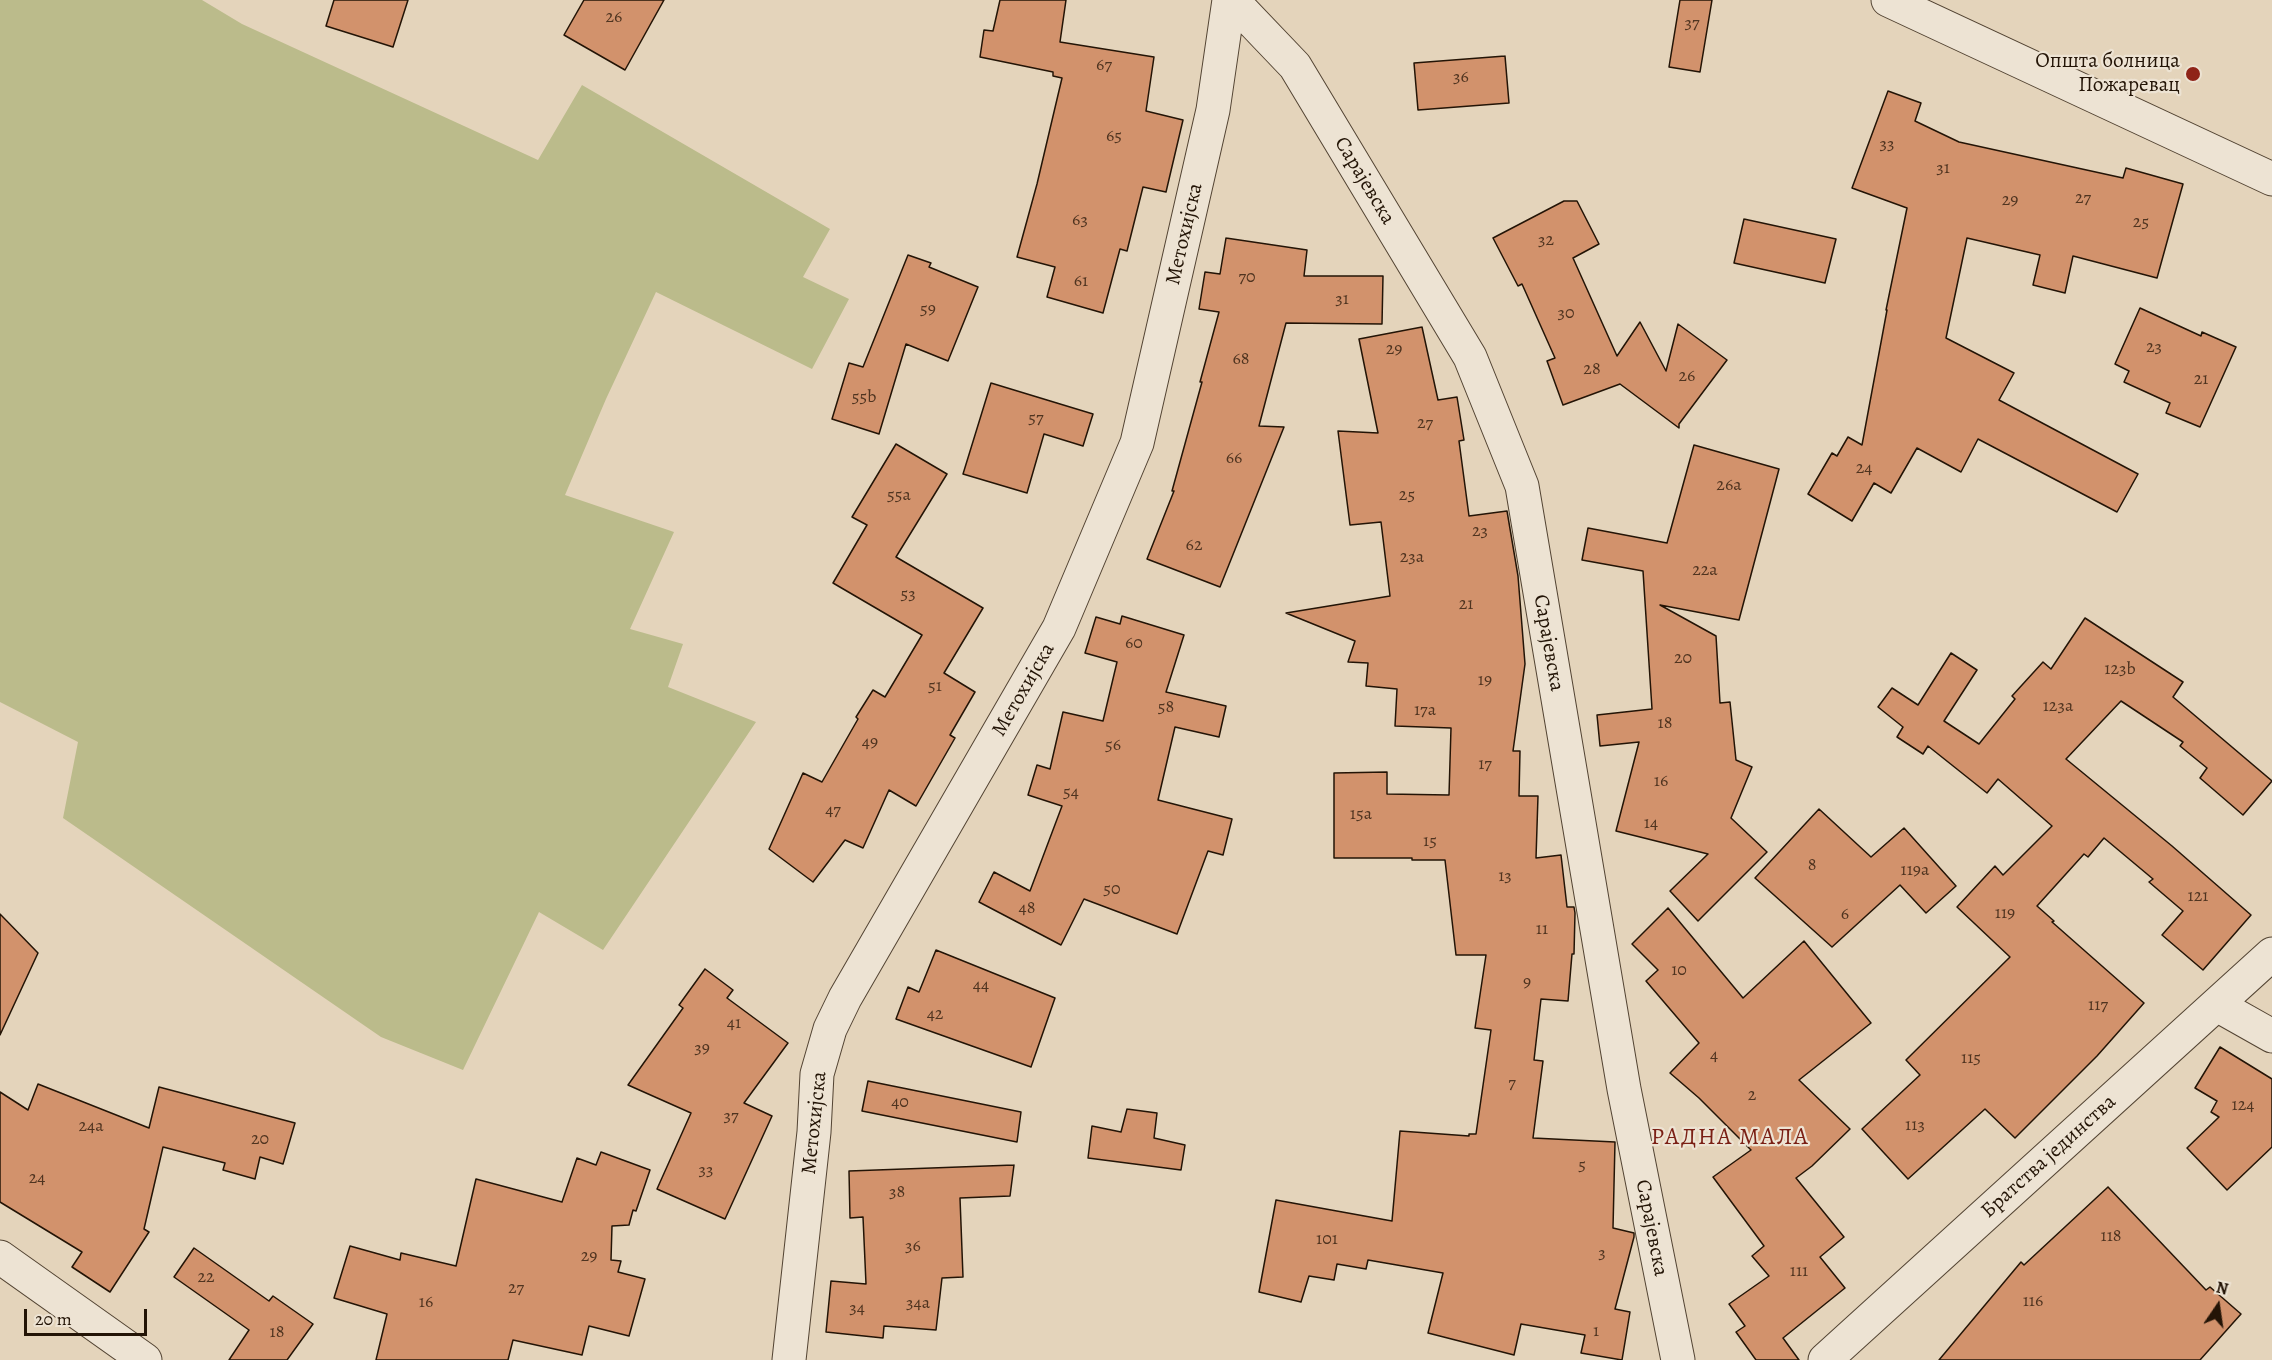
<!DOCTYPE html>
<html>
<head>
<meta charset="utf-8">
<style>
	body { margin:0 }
	#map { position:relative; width:2272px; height:1360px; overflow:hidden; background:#e4d4bb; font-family:Alegreya,serif }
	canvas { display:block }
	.north { position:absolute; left:2188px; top:1276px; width:60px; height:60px; -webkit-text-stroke:4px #ede3d3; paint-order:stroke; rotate:13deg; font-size:16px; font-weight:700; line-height:24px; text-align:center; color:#231406 }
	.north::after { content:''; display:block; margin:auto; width:21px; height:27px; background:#231406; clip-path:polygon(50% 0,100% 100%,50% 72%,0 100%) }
	.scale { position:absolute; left:24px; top:1309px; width:123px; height:27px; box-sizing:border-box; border:3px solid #231406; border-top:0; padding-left:8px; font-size:18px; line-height:21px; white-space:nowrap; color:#231406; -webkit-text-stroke:4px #ede3d3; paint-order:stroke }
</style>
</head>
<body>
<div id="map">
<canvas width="2272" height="1360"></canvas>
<div class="north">N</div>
<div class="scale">20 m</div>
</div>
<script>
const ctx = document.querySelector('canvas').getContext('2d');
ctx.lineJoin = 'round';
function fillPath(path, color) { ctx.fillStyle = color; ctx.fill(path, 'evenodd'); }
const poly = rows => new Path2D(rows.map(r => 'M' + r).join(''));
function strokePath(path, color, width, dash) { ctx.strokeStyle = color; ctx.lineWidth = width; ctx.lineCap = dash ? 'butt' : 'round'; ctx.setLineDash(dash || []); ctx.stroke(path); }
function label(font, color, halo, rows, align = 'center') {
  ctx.font = font + ' Alegreya,serif'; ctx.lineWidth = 4.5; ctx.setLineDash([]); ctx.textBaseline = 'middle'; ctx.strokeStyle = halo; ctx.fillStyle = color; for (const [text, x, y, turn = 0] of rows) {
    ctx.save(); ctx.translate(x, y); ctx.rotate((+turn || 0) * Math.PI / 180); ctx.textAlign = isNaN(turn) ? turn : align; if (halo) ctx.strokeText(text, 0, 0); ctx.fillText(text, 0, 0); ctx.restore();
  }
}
const green = poly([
	[0,0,202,0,242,24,538,160,582,85,830,229,803,277,849,299,812,369,656,292,606,399,565,495,674,532,630,629,683,644,668,687,756,722,603,950,539,912,463,1070,381,1037,63,818,78,742,0,702]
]);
const building = poly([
	[334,0,408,0,393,47,326,26,334,0],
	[584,0,664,0,625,70,564,35,584,0],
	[1000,0,1066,0,1060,42,1154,57,1146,111,1183,120,1166,192,1143,187,1127,251,1120,249,1103,313,1047,297,1055,267,1017,257,1037,184,1062,78,1053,76,1053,72,980,57,984,30,993,31,1000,0],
	[1680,0,1712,0,1700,72,1669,67,1680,0],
	[1505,56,1509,103,1418,110,1414,63,1505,56],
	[1888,91,1921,103,1915,121,1959,142,2123,178,2126,168,2183,184,2157,278,2073,256,2065,293,2033,285,2040,255,1967,238,1946,338,2014,373,1999,400,2138,474,2117,512,1978,439,1961,472,1917,448,1891,493,1874,483,1852,521,1808,494,1832,453,1837,456,1848,437,1862,445,1887,310,1886,310,1907,208,1852,188,1888,91],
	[1564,201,1577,201,1599,244,1573,258,1617,356,1640,322,1666,371,1678,324,1727,360,1679,424,1679,428,1620,384,1563,405,1547,361,1555,358,1522,284,1518,286,1493,238,1564,201],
	[1744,219,1836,239,1825,283,1734,263,1744,219],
	[1226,238,1307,250,1304,276,1383,276,1382,324,1286,323,1259,426,1284,427,1220,587,1147,559,1174,491,1172,491,1202,382,1200,382,1219,312,1199,309,1205,272,1220,274,1226,238],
	[908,255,931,263,929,267,978,287,948,361,906,344,879,434,832,419,849,363,863,367,908,255],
	[2140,308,2201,336,2202,332,2236,347,2200,427,2166,413,2170,403,2124,382,2129,371,2115,364,2140,308],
	[1422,327,1438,400,1457,397,1464,440,1459,441,1469,516,1507,511,1518,576,1525,664,1513,751,1520,751,1519,796,1538,796,1536,858,1561,855,1567,907,1574,907,1575,913,1574,954,1572,954,1568,1001,1541,999,1534,1060,1543,1061,1533,1138,1615,1142,1613,1228,1634,1233,1634,1237,1615,1309,1630,1312,1622,1360,1581,1353,1585,1335,1521,1324,1514,1355,1428,1333,1443,1273,1368,1260,1366,1269,1337,1264,1334,1280,1309,1276,1301,1302,1259,1292,1276,1200,1392,1221,1400,1131,1469,1136,1469,1134,1476,1134,1491,1030,1475,1028,1486,955,1456,955,1445,860,1412,860,1412,858,1334,858,1334,773,1387,772,1387,794,1449,795,1451,728,1395,726,1397,689,1366,686,1368,663,1348,662,1355,641,1286,613,1390,596,1381,522,1350,525,1338,431,1378,433,1359,339,1422,327],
	[991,383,1093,414,1083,446,1044,434,1027,493,963,474,991,383],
	[896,444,947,474,896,557,983,608,944,673,975,692,950,735,955,738,916,806,889,790,863,848,845,840,813,882,769,849,803,773,822,782,858,719,856,717,873,690,885,697,922,635,833,583,867,525,852,517,896,444],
	[1694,445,1779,469,1739,620,1660,605,1716,636,1720,703,1730,702,1736,760,1752,767,1731,818,1767,852,1698,921,1670,891,1708,854,1616,831,1639,742,1600,746,1597,715,1652,709,1643,571,1582,560,1588,528,1667,543,1694,445],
	[1122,616,1184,635,1166,692,1226,706,1219,737,1175,727,1158,800,1232,819,1223,855,1208,851,1177,934,1084,899,1061,945,979,902,994,872,1030,891,1062,806,1028,795,1037,765,1050,769,1063,712,1103,721,1117,662,1085,653,1096,617,1120,624,1122,616],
	[2085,618,2183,682,2173,697,2272,781,2243,815,2200,778,2207,768,2180,746,2183,742,2121,701,2066,759,2172,846,2251,915,2203,970,2162,935,2183,911,2149,882,2153,879,2104,838,2088,857,2084,854,2037,906,2054,921,2052,922,2144,1003,2097,1056,2015,1138,1985,1109,1908,1179,1862,1129,1920,1075,1906,1060,2010,957,1957,907,1995,866,2003,875,2052,826,1998,779,1987,793,1928,746,1923,754,1897,737,1903,727,1878,707,1892,688,1918,705,1951,653,1977,670,1944,721,1979,744,2015,699,2012,696,2043,662,2051,669,2085,618],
	[1819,809,1871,857,1904,828,1956,886,1926,913,1900,885,1832,947,1755,878,1819,809],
	[1668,908,1743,998,1804,941,1871,1023,1799,1080,1850,1129,1812,1166,1796,1178,1844,1237,1820,1257,1845,1288,1783,1338,1799,1360,1756,1360,1736,1332,1745,1326,1729,1304,1769,1276,1752,1256,1764,1246,1713,1177,1751,1150,1699,1098,1670,1073,1699,1043,1646,981,1658,970,1632,944,1668,908],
	[0,914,38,953,0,1035,0,914],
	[936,950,1055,998,1031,1067,896,1019,908,987,919,992,936,950],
	[705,969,733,990,727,998,788,1043,744,1103,772,1116,725,1219,657,1189,691,1113,628,1085,683,1008,679,1005,705,969],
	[2220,1047,2272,1079,2272,1147,2227,1190,2187,1148,2219,1117,2211,1112,2217,1101,2195,1088,2220,1047],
	[868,1081,1021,1112,1017,1142,862,1111,868,1081],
	[38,1084,149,1128,159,1087,295,1123,283,1164,260,1157,255,1179,223,1170,225,1163,163,1147,144,1229,149,1232,110,1292,72,1267,82,1252,0,1202,0,1092,28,1110,38,1084],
	[1127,1109,1157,1113,1154,1138,1185,1145,1181,1170,1088,1158,1092,1126,1121,1132,1127,1109],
	[601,1152,650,1170,636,1211,633,1210,629,1225,612,1226,611,1260,621,1261,618,1272,645,1279,629,1336,589,1326,582,1355,513,1340,508,1360,376,1360,387,1314,334,1298,350,1246,400,1260,401,1253,456,1266,476,1179,562,1202,577,1158,596,1165,601,1152],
	[1014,1165,1010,1196,960,1198,963,1277,942,1278,936,1330,884,1326,883,1338,826,1332,831,1281,866,1284,863,1217,850,1218,849,1171,1014,1165],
	[2108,1187,2206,1290,2210,1287,2241,1314,2200,1360,1939,1360,2021,1262,2024,1265,2108,1187],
	[194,1248,269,1301,273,1296,313,1324,287,1360,229,1360,249,1330,174,1277,194,1248]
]);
const minor = poly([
	[1232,0,1295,66,1470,357,1522,486,1624,1089,1678,1360],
	[1888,0,2272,179],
	[2217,1005,2272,1036],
	[0,1257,145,1360],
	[789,1360,814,1132,817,1074,830,1029,845,998,1059,628,1137,443,1213,110,1229,0],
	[1825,1360,2272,954]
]);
const markers = [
	[2193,74,8,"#8f2418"]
];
const numberNames = [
	["26",614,18],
	["37",1692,24],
	["67",1104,66],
	["36",1461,78],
	["65",1114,137],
	["33",1887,145],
	["31",1943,169],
	["27",2083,199],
	["29",2010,201],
	["63",1080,221],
	["25",2141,223],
	["32",1546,241],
	["70",1247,278],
	["61",1081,282],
	["31",1342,300],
	["59",928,310],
	["30",1566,314],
	["23",2154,348],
	["29",1394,350],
	["68",1241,360],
	["28",1592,370],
	["26",1687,377],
	["21",2201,380],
	["55b",864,398],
	["57",1036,419],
	["27",1425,424],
	["66",1234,459],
	["24",1864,469],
	["26a",1729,486],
	["55a",899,496],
	["25",1407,496],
	["23",1480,532],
	["62",1194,546],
	["23a",1412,558],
	["22a",1705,571],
	["53",908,595],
	["21",1466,605],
	["60",1134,644],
	["20",1683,659],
	["123b",2120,670],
	["19",1485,681],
	["51",935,687],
	["123a",2058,707],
	["58",1166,708],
	["17a",1425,711],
	["18",1665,724],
	["49",870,743],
	["56",1113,746],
	["17",1485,765],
	["16",1661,782],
	["54",1071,793],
	["47",833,811],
	["15a",1361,815],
	["14",1651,824],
	["15",1430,842],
	["8",1812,866],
	["119a",1915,871],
	["13",1505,877],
	["50",1112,890],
	["121",2198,897],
	["48",1027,909],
	["119",2005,914],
	["6",1845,915],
	["11",1542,930],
	["10",1679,971],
	["9",1527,983],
	["44",981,986],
	["117",2098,1006],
	["42",935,1015],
	["41",734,1024],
	["39",702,1049],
	["4",1714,1056],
	["115",1971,1059],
	["7",1512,1084],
	["2",1752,1096],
	["40",900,1103],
	["124",2243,1106],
	["37",731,1117],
	["113",1915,1126],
	["24a",91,1127],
	["20",260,1140],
	["5",1582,1166],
	["33",706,1171],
	["24",37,1179],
	["38",897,1193],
	["118",2111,1237],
	["101",1327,1240],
	["36",913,1247],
	["3",1602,1254],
	["29",589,1257],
	["111",1799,1272],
	["22",206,1278],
	["27",516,1289],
	["116",2033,1302],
	["16",426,1303],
	["34a",918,1304],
	["34",857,1309],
	["1",1596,1332],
	["18",277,1333]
];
const poiNames = [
	["Општа болница",2180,62],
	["Пожаревац",2180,86]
];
const streetNames = [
	["Сарајевска",1364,181,59],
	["Метохијска",1185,234,-77],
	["Сарајевска",1548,643,80],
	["Метохијска",1024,690,-60],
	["Метохијска",815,1123,-84],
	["Братства јединства",2049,1157,-42],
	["Сарајевска",1651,1228,79]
];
const quarterNames = [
	["РАДНА МАЛА",1730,1138]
];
fillPath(green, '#bbbb8b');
fillPath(building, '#d2926c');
strokePath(building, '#231406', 1.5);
strokePath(minor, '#534433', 35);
strokePath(minor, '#ede3d3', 33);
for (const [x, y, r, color] of markers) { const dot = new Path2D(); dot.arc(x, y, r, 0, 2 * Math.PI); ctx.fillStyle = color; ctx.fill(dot); strokePath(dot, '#ede3d3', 2); }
label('18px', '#4f3420', null, numberNames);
label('21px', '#231406', '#ede3d3', poiNames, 'right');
label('21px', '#231406', '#ede3d3', streetNames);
ctx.letterSpacing = '1.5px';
label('24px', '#7a1f14', '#ede3d3', quarterNames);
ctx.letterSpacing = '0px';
</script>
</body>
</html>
